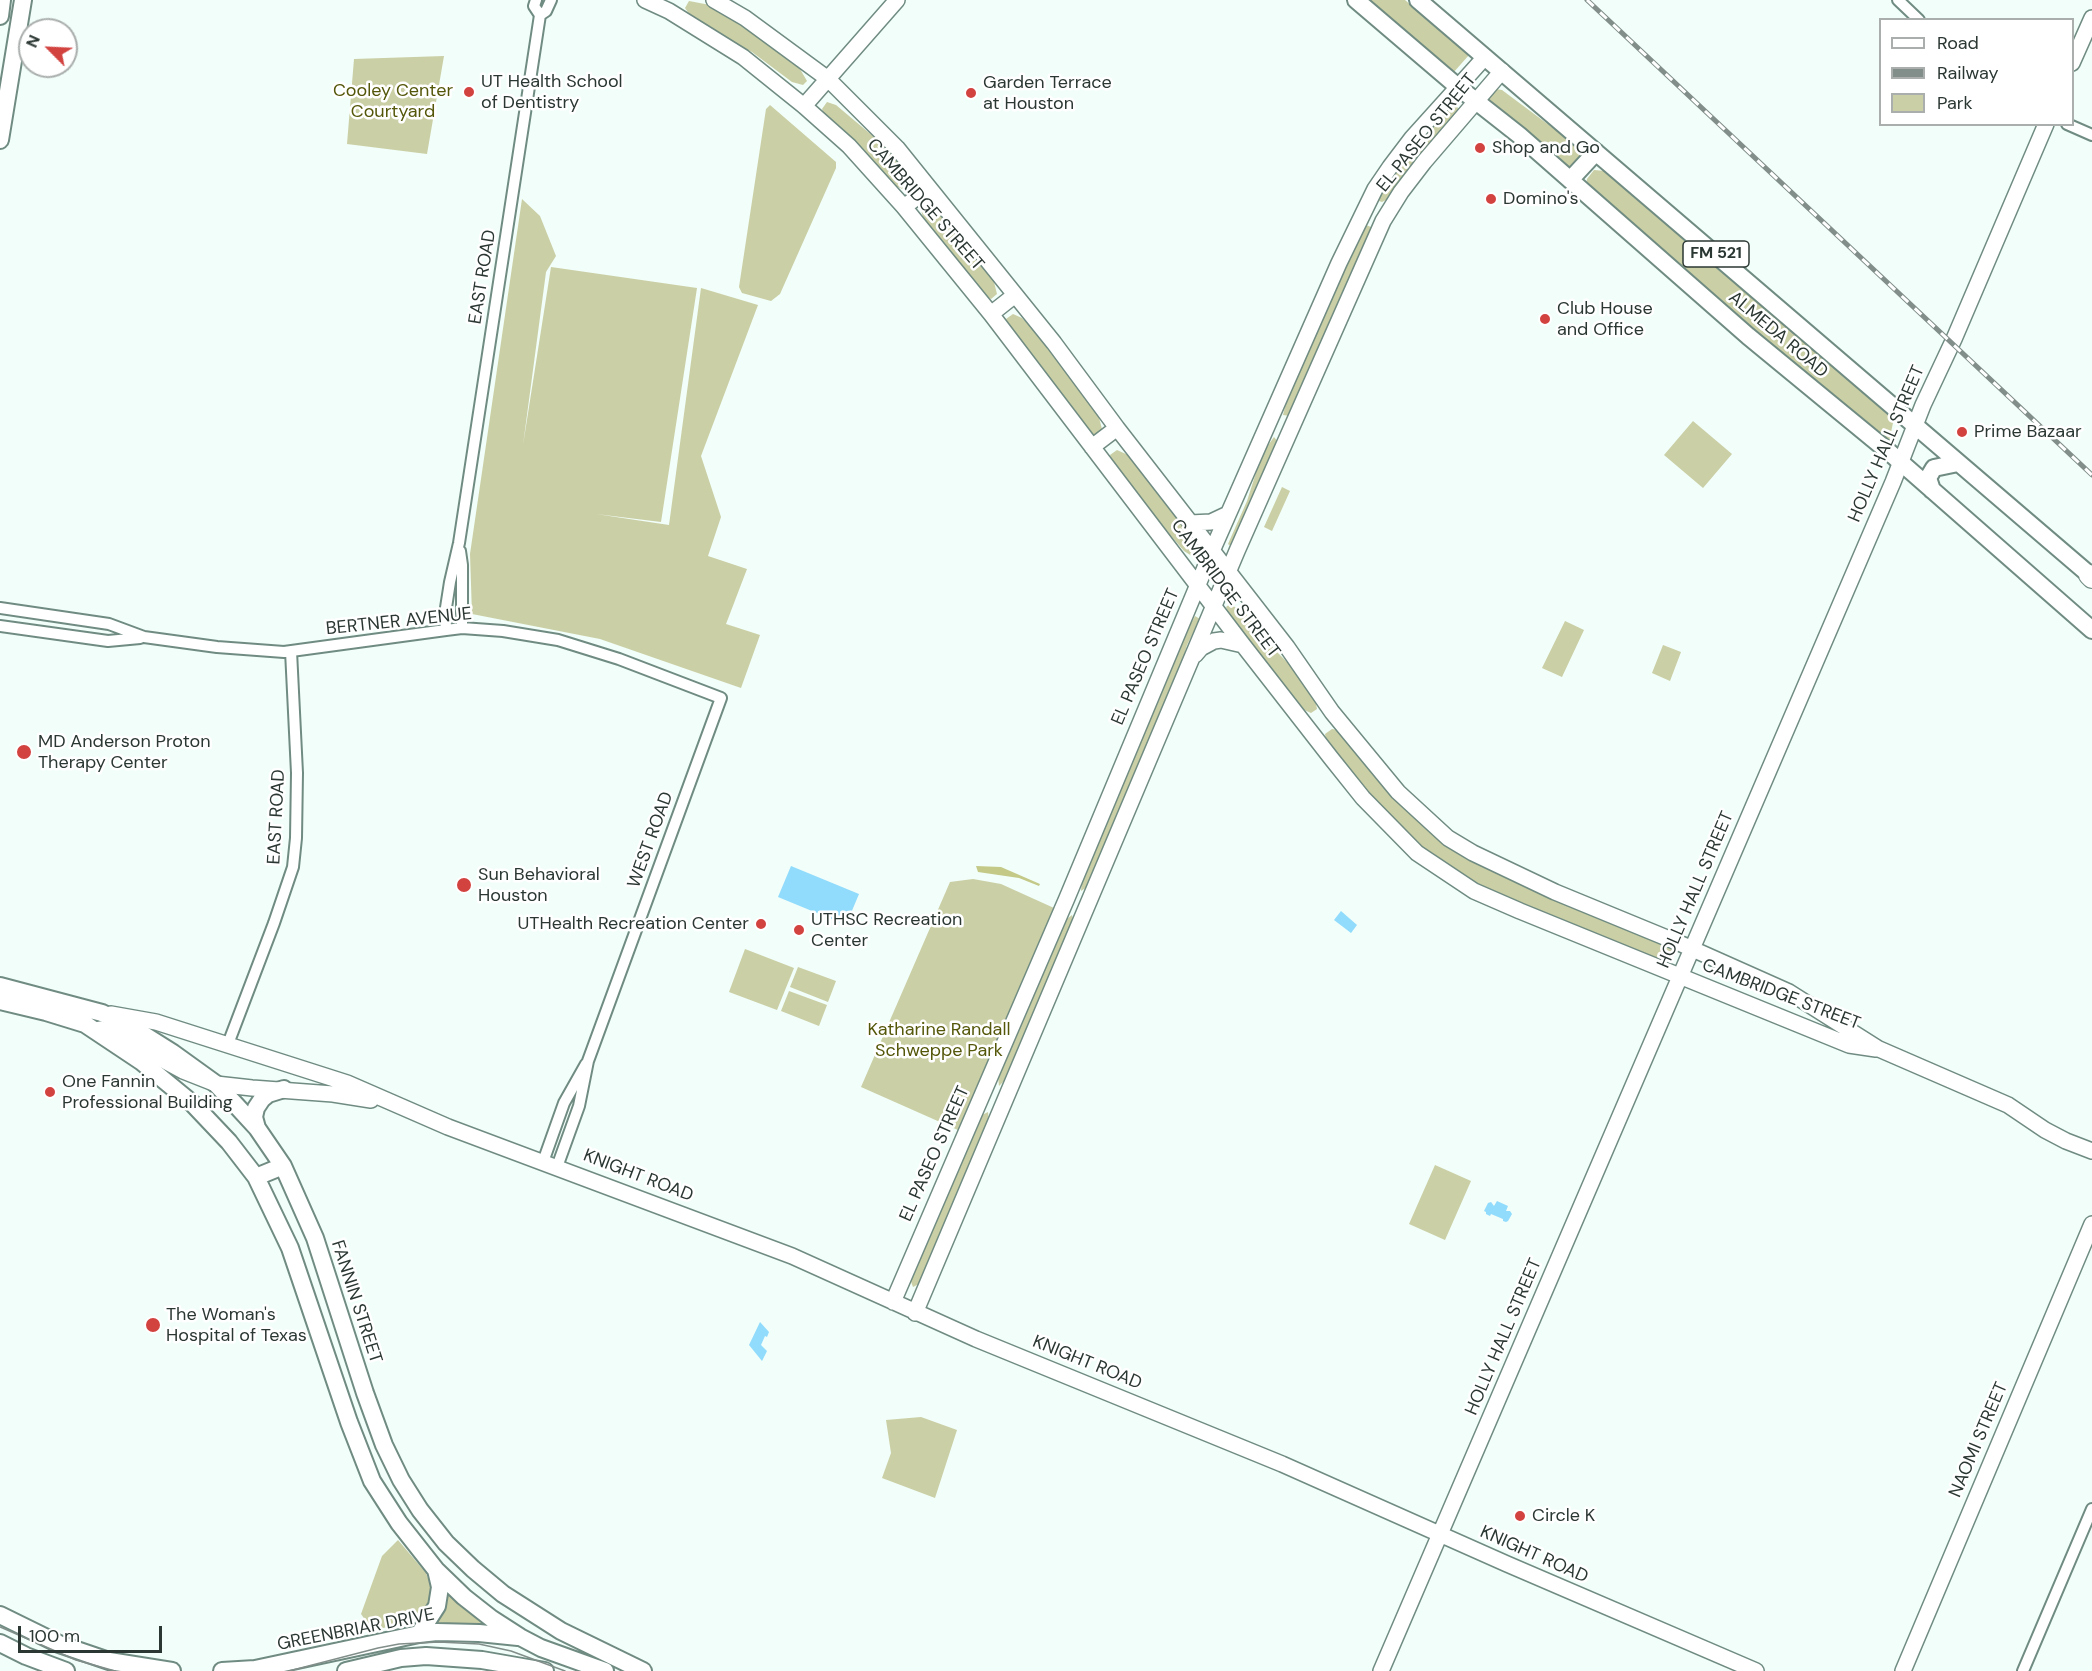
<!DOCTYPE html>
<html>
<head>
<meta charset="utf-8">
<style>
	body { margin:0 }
	#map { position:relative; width:2092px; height:1671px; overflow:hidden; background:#f1fef9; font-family:"DM Sans",sans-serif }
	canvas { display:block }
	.legend { position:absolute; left:1879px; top:18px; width:195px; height:108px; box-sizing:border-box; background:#fff; border:2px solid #aaafad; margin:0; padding:8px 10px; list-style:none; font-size:18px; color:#2b3733 }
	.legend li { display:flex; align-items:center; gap:12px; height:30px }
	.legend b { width:30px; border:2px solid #aaafad }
	.north { position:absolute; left:18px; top:18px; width:60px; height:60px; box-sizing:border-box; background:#fff; border:2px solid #aaafad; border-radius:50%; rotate:294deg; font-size:16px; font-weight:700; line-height:24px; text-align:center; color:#2b3733 }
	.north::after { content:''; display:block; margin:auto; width:21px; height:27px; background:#d24340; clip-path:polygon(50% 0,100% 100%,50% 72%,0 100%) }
	.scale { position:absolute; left:18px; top:1626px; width:144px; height:27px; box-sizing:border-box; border:3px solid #2b3733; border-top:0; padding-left:8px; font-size:18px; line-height:21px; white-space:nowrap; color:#2b3733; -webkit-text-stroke:4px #fff; paint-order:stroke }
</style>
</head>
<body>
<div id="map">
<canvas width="2092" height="1671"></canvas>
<ul class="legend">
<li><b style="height:8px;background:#fff"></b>Road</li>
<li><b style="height:8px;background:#818e89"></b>Railway</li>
<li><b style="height:16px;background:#cbcfa5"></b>Park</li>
</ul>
<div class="north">N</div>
<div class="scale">100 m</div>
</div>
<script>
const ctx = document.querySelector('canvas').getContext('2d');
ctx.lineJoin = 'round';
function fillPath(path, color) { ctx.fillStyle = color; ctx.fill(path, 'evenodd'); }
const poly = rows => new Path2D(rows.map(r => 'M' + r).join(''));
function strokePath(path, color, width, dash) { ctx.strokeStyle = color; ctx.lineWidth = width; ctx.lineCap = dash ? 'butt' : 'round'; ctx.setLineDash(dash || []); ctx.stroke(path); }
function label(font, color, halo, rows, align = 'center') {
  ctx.font = font + ' "DM Sans",sans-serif'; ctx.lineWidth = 5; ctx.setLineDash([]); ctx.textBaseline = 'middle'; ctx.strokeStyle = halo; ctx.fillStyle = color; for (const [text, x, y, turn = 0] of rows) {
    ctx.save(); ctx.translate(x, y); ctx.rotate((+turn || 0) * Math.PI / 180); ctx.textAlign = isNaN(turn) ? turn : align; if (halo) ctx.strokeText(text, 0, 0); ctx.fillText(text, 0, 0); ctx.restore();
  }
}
const green = poly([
	[1366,0,1405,0,1469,55,1453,73],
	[689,1,710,5,749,30,786,56,800,69,807,81,803,85,792,82,752,52,719,36,692,18,685,8],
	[444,56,427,154,347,144,354,59],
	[1496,89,1502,90,1565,137,1580,150,1582,156,1571,168,1561,167,1487,101],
	[827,102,836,105,893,153,910,175,911,185,905,190,893,185,828,121,822,109],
	[1452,102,1460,110,1390,198,1382,202,1379,201,1381,191,1408,152],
	[770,105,836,162,836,168,780,294,771,301,742,293,739,287,766,109],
	[1594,170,1605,171,1894,418,1889,442,1830,391,1787,361,1586,184,1587,179],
	[522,199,540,216,556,256,546,272,523,445,551,267,697,288,661,522,596,514,669,525,701,288,758,305,701,456,721,517,708,556,747,569,726,624,760,635,741,688,600,639,472,614,470,554],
	[928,205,936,208,993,278,997,294,991,299,983,295,924,221,921,210],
	[1366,225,1371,227,1367,241,1290,416,1283,415,1287,399,1356,235],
	[1013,314,1022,318,1031,327,1098,414,1102,429,1095,435,1089,433,1008,329,1006,319],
	[1693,421,1732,454,1703,488,1664,455],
	[1274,437,1278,442,1233,548,1228,544,1247,501,1262,454],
	[1117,450,1128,455,1135,461,1193,537,1201,553,1198,560,1184,551,1115,471,1110,455],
	[1282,487,1290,491,1272,531,1264,527],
	[1230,604,1246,614,1275,650,1298,673,1315,699,1317,709,1311,713,1302,709,1232,621,1226,607],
	[1195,616,1200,619,1187,645,1172,695,1090,885,1081,891,1082,879,1183,638],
	[1565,621,1584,630,1562,677,1542,668],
	[1663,645,1681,652,1670,681,1652,673],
	[1332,729,1338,730,1413,814,1668,945,1674,950,1671,958,1657,959,1649,956,1476,886,1399,832,1327,744,1325,734],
	[973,879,1001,884,1054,908,958,1130,861,1087,950,882],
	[1072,915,1074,923,1008,1077,999,1086,998,1077,1063,922],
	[745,949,794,968,777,1010,729,992],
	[798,967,836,981,828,1002,790,987],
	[789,991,827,1005,819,1026,781,1011],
	[988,1112,989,1122,923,1282,913,1287,910,1279,980,1116],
	[1435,1165,1471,1181,1445,1240,1409,1224],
	[921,1417,957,1430,935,1498,882,1478,891,1453,886,1420],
	[398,1540,426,1573,431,1586,429,1603,420,1616,405,1624,383,1628,371,1628,361,1614,382,1556],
	[445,1591,465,1604,490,1628,434,1627]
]);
const forest = poly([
	[976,866,1001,867,1040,884,1039,886,1019,878,978,872]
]);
const water = poly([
	[791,866,859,894,846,925,778,897],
	[1341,911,1357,925,1351,933,1334,920],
	[1497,1201,1508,1206,1506,1211,1510,1211,1512,1214,1508,1221,1506,1222,1503,1221,1503,1219,1491,1214,1490,1216,1486,1214,1486,1212,1484,1211,1488,1203,1491,1202,1494,1206],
	[760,1322,769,1332,767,1337,765,1336,761,1345,767,1351,762,1361,749,1345]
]);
const street = poly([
	[1898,0,1919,20],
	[540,15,546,11,551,0],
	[2067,124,2092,135],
	[460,551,462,565,462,628],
	[0,608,109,624,144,637,217,647,284,652,446,630,462,628,503,631,558,640,619,659,721,698,588,1061,579,1106,557,1167],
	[0,626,108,641,140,638],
	[446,630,445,614,450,582,459,543,540,15,534,6,536,0],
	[228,1044,274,923,293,867,296,838,297,773,291,651],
	[543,1162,564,1103,586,1064],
	[2023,1671,2092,1509]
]);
const secondary = poly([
	[645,0,669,11,743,57,804,106,849,146,904,207,991,314,1243,645,1331,758,1363,798,1417,853,1474,891,1520,911,1849,1045,1876,1049],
	[714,0,745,18,828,79,897,148,1054,343,1117,428,1287,647,1332,712,1398,792,1448,838,1473,853,1555,892,1679,943,1789,992,1879,1049,2008,1105,2045,1130,2066,1141,2092,1151],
	[2072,63,2092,18],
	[804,106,897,0],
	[904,207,929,188],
	[991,314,1015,295],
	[1092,447,1117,428],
	[1190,523,1211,522,1228,514],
	[1195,655,1201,648,1214,641,1221,640,1243,645],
	[111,1014,156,1022,347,1083,448,1127,792,1256,976,1339,1282,1464,1507,1564,1756,1671],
	[100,1029,126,1040,183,1071,216,1084,252,1088,333,1094,371,1100],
	[893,1302,1067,898,1212,551,1339,263,1375,189,1390,167,1412,138,1485,57],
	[915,1313,1237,551,1383,221,1401,192,1424,162,1502,71],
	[1381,1671,1893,482,1923,405,1954,339,2046,124],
	[1903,1671,2092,1224]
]);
const primary = poly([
	[1356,0,1458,87,1519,135,1748,336,1889,452,2092,630],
	[1418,0,2092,577],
	[0,16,2,0],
	[0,140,23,0],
	[1570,180,1596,152],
	[1932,490,1928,478,1934,468,1958,463],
	[0,986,102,1013,138,1031,173,1053,216,1084,234,1103,257,1128,283,1166,315,1238,365,1393,384,1445,401,1480,420,1510,446,1543,473,1569,503,1594,561,1631,643,1671],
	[0,1001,46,1012,85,1024,142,1062,165,1081,193,1104,229,1142,256,1177,290,1248,349,1422,372,1481,399,1523,436,1570,464,1597,492,1619,520,1637,541,1648,605,1671],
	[257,1128,254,1117,256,1108,262,1099,268,1094,284,1089],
	[256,1177,283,1166],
	[0,1615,59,1644,109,1661,172,1671],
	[419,1634,437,1606,440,1587,436,1570],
	[0,1643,26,1656,66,1671],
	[222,1671,255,1669,419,1634,437,1632,479,1633,518,1637],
	[346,1671,401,1658,426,1656,482,1660,545,1671]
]);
const highway = poly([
	[2089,575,2092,578]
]);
const tram = poly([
	[0,1627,76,1660,115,1671],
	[289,1671,378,1648,399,1644,439,1642,479,1644,511,1651,565,1671]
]);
const rail = poly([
	[1587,0,2092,475]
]);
const markers = [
	[469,92,6,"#d24340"],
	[971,93,6,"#d24340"],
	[1480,148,6,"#d24340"],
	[1491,199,6,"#d24340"],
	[1545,319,6,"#d24340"],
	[1962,432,6,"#d24340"],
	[24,752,8,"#d24340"],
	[464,885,8,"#d24340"],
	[761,924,6,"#d24340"],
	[799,930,6,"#d24340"],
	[50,1092,6,"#d24340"],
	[153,1325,8,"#d24340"],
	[1520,1516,6,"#d24340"]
];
const shields = [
	[1716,254,66]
];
const shieldNames = [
	["FM 521",1716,254]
];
const poiNames = [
	["UT Health School",481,82],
	["of Dentistry",481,103],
	["Garden Terrace",983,83],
	["at Houston",983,104],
	["Shop and Go",1492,148],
	["Domino's",1503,199],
	["Club House",1557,309],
	["and Office",1557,330],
	["Prime Bazaar",1974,432],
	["MD Anderson Proton",38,742],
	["Therapy Center",38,763],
	["Sun Behavioral",478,875],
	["Houston",478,896],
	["UTHSC Recreation",811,920],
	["Center",811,941],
	["UTHealth Recreation Center",749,924,"right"],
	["One Fannin",62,1082],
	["Professional Building",62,1103],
	["The Woman's",166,1315],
	["Hospital of Texas",166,1336],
	["Circle K",1532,1516]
];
const parkNames = [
	["Cooley Center",393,91],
	["Courtyard",393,112],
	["Katharine Randall",939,1030],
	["Schweppe Park",939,1051]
];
const streetNames = [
	["EL PASEO STREET",1427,133,-51],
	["CAMBRIDGE STREET",925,205,49],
	["EAST ROAD",483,277,-81],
	["ALMEDA ROAD",1778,335,40],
	["HOLLY HALL STREET",1887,444,-67],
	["CAMBRIDGE STREET",1225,589,53],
	["BERTNER AVENUE",399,622,-6],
	["EL PASEO STREET",1146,657,-67],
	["EAST ROAD",277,817,-87],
	["WEST ROAD",651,840,-70],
	["HOLLY HALL STREET",1696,890,-67],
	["CAMBRIDGE STREET",1781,995,21],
	["EL PASEO STREET",935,1154,-66],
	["KNIGHT ROAD",638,1176,21],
	["FANNIN STREET",356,1302,72],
	["HOLLY HALL STREET",1504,1337,-67],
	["KNIGHT ROAD",1087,1363,22],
	["NAOMI STREET",1979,1440,-67],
	["KNIGHT ROAD",1534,1555,24],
	["GREENBRIAR DRIVE",356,1630,-11]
];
fillPath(green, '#cbcfa5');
fillPath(forest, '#c4c988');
fillPath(water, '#91dbfc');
strokePath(street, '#708c82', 14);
strokePath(secondary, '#708c82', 18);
strokePath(primary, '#708c82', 20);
strokePath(highway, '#708c82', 22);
strokePath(street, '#fff', 10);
strokePath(secondary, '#fff', 15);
strokePath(primary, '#fff', 16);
strokePath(highway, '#fff', 20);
strokePath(tram, '#818e89', 1.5);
strokePath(rail, '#818e89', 5);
strokePath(rail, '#fff', 3, [9]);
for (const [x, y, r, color] of markers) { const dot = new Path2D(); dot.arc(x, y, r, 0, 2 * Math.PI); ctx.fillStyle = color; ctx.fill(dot); strokePath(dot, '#fff', 2); }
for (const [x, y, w] of shields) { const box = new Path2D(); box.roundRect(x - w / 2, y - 13, w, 26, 4.5); ctx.fillStyle = '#fff'; ctx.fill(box); strokePath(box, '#2b3733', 1.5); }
label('bold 16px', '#2b3733', null, shieldNames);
label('18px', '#2b3733', '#fff', poiNames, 'left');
label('18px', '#545709', '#fff', parkNames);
label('18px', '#2b3733', '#fff', streetNames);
</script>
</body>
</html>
